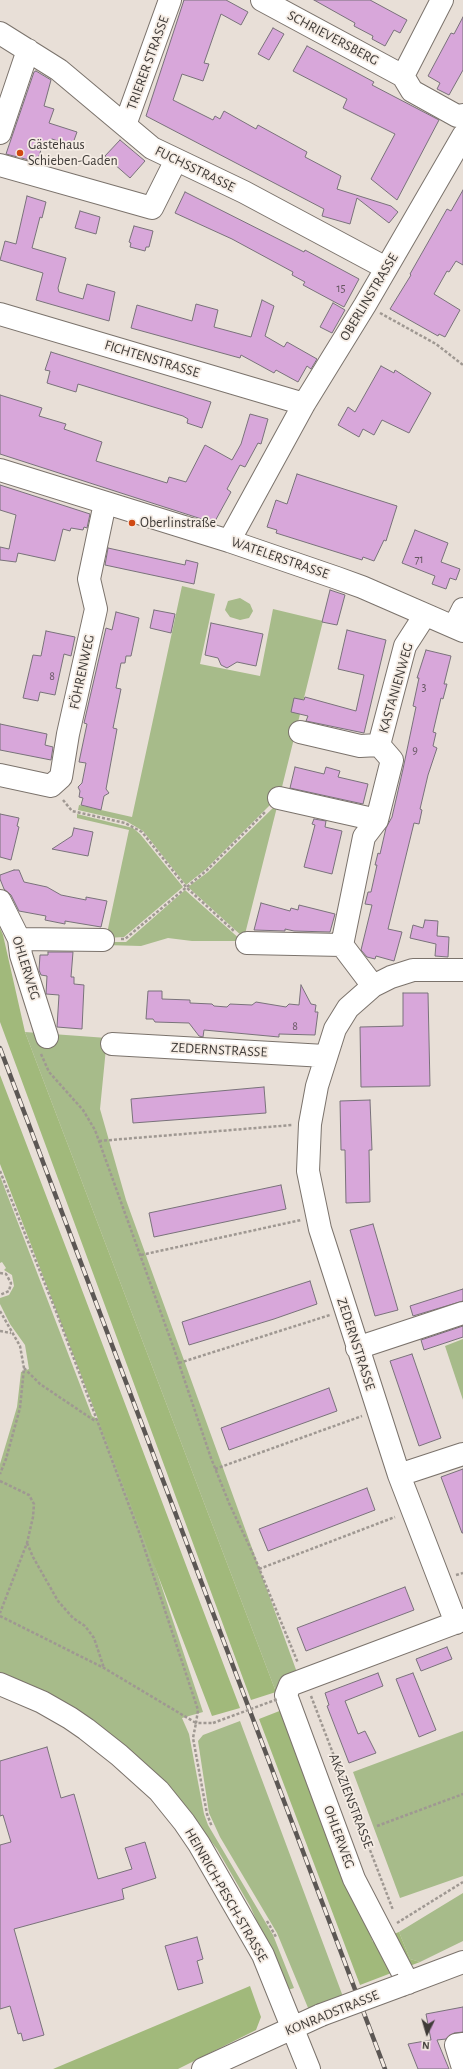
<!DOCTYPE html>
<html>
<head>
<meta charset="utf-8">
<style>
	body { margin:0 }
	#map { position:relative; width:463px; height:2069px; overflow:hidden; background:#e8dfd7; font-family:"Alegreya Sans",sans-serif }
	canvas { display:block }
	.north { position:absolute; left:407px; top:2013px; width:40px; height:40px; -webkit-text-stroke:3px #f5ece4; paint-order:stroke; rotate:185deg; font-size:11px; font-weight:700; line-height:16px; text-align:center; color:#3f3b38 }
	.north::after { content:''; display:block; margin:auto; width:14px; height:18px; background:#3f3b38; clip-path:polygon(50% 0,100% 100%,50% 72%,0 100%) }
</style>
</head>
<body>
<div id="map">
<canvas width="463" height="2069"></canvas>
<div class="north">N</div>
</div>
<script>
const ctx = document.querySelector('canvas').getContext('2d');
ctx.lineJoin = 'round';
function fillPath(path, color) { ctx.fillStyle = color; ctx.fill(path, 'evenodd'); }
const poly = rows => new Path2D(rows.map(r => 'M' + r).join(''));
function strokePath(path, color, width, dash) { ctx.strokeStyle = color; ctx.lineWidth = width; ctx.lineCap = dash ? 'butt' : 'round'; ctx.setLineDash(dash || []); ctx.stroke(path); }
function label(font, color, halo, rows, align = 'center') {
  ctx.font = font + ' "Alegreya Sans",sans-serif'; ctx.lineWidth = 3.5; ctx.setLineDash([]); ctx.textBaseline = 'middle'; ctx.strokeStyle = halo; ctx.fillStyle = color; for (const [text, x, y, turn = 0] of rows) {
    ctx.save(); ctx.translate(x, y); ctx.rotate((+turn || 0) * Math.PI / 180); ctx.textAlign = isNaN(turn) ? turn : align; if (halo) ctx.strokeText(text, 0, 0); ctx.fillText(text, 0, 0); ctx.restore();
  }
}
const green = poly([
	[182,586,215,594,200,664,260,676,273,609,323,621,280,795,206,869,186,885,143,831,126,821,78,810,79,805,132,817],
	[240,598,250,604,253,611,249,618,240,620,230,617,225,610,228,601],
	[278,803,244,938,188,887,208,872],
	[77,814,133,828,140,834,183,887,124,937,106,938,129,830,77,818],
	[185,890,242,941,192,941,168,938,141,946,105,945,106,942,126,942],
	[25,1032,107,1038,100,1109,126,1200,299,1678,276,1692],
	[0,1176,92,1416,99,1420,143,1530,203,1712,182,1718,189,1734,204,1814,208,1825,273,1935,294,1988,288,1990,250,1906,217,1849,200,1827,0,1675,0,1464,17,1407,21,1372,29,1369,25,1345,10,1324,0,1304,0,1298,9,1295,14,1286,12,1275,4,1270,6,1268,2,1262,0,1263],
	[463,1339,463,1400,445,1346],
	[240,1721,345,2002,311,2015,277,1933,220,1837,209,1813,198,1741,203,1735],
	[463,1731,463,1876,400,1898,353,1772],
	[463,1893,463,1941,420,1962,410,1959,399,1932]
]);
const forest = poly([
	[0,928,3,935,25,1032,276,1692,251,1700,0,1022],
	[0,1075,68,1253,240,1708,212,1716,0,1164],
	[282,1710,373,1942,399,1932,410,1959,420,1962,360,1985,259,1719],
	[250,1986,261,2017,256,2030,178,2069,53,2069]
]);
const building = poly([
	[184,0,226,0,248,12,241,25,221,14,204,63,209,64,203,81,182,74,173,100,213,120,215,116,220,119,224,111,256,129,258,125,307,152,305,157,341,176,337,189,391,206,398,212,389,223,357,198,350,224,322,216,324,209,146,116,184,0],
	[314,0,370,0,407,20,400,33,394,30,385,46,372,39,373,36,354,26,355,23,314,0],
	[463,17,463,70,449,95,437,89,440,83,428,76,451,33,454,34,463,17],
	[273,28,284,34,269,60,258,54,273,28],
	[307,46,374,82,372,85,439,120,397,200,371,179,395,134,343,108,347,99,293,71,307,46],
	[36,71,51,80,44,106,54,109,49,123,77,132,72,146,52,139,43,144,37,162,6,154,34,72,36,71],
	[120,140,145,161,130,178,105,156,120,140],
	[463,190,463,265,456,261,449,272,447,271,434,294,460,310,445,337,439,334,438,336,390,309,411,275,410,274,447,209,451,211,463,190],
	[185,192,304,252,305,250,359,279,344,307,303,285,305,282,292,275,293,272,232,239,175,213,185,192],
	[27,196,46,202,42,218,40,217,32,248,66,258,58,288,59,292,83,299,87,284,115,292,109,321,36,300,43,273,0,260,5,241,16,244,27,196],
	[80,211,100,217,96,234,75,228,80,211],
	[134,226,153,231,149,247,146,247,145,251,130,247,131,243,129,242,134,226],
	[262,300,274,306,265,336,284,347,287,342,317,359,311,369,307,366,298,382,276,370,274,373,241,355,240,358,131,328,137,305,192,321,196,304,218,310,214,327,251,337,262,300],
	[333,303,345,310,332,333,320,327,333,303],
	[51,352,211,402,202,428,187,423,188,419,183,416,78,384,76,392,47,383,50,371,45,370,51,352],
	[381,366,394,373,395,370,431,393,409,433,382,420,374,435,363,429,359,437,338,425,348,407,355,412,381,366],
	[0,395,42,408,39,416,66,424,64,429,102,442,96,461,167,483,169,477,186,482,205,445,232,460,241,444,250,414,268,419,261,444,258,443,245,467,240,465,227,489,231,492,214,523,0,454,0,395],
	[297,474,397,506,386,541,384,540,374,561,363,557,362,560,276,533,277,530,267,527,276,500,287,504,297,474],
	[0,485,90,514,87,528,84,527,83,530,71,528,70,531,63,529,55,561,18,553,16,562,0,560,0,547,9,549,16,515,0,510,0,485],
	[415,530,448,543,441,562,460,569,456,580,450,578,446,589,432,584,435,576,402,563,415,530],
	[108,548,185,565,186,560,198,563,194,584,105,565,108,548],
	[330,590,345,595,337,625,322,622,330,590],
	[154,610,175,614,171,633,150,628,154,610],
	[116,612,139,618,131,656,126,656,125,663,121,663,116,688,121,689,113,728,117,729,106,789,109,793,104,796,101,810,81,805,83,798,79,797,80,791,78,787,82,783,86,763,79,762,87,724,84,723,106,628,112,630,116,612],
	[211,623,263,634,256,666,237,662,227,668,221,665,218,658,205,655,211,623],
	[347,630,386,640,364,733,306,721,308,716,291,712,294,698,304,700,305,697,356,711,364,675,338,669,347,630],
	[46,631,75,637,71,656,64,654,55,695,40,692,38,701,23,698,33,655,41,656,46,631],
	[426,650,451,656,444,684,447,684,443,699,441,698,433,732,436,733,433,746,437,748,428,775,420,809,422,810,419,824,414,823,388,929,402,932,394,961,376,956,375,959,367,957,361,950,372,905,365,904,368,892,371,892,377,865,375,865,378,853,380,854,386,828,392,817,403,769,416,707,413,706,419,678,417,678,426,650],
	[0,724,47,734,45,745,53,747,51,760,0,750,0,724],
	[295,767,324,774,326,767,340,771,338,777,368,784,363,804,290,788,295,767],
	[0,814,19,818,17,826,19,827,11,860,0,857,0,814],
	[314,819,326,821,325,827,342,831,332,874,304,867,315,825,312,824,314,819],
	[74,828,93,832,88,856,52,849,72,836,74,828],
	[14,870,19,870,24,882,47,887,61,895,86,900,86,897,107,901,101,927,65,921,65,924,45,920,46,916,19,911,11,895,4,889,0,879,0,875,14,870],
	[261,903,290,911,291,908,298,910,299,905,335,914,330,932,294,931,285,929,285,931,254,930,261,903],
	[425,920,438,921,437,936,449,937,448,957,435,956,436,944,410,938,413,925,423,928,425,920],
	[48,952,73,952,71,977,74,977,74,984,84,985,82,1029,57,1027,59,995,46,994,47,976,41,975,39,970,40,955,48,955,48,952],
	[301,985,311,1004,316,1005,315,1012,318,1012,315,1035,279,1034,279,1037,204,1030,203,1037,199,1036,189,1023,155,1022,153,1019,146,1019,148,991,162,991,162,999,190,1000,190,1003,212,1004,214,1006,227,1007,230,1004,252,1005,256,1002,286,1007,289,1004,299,1005,301,985],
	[403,993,428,993,430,1086,361,1087,360,1027,403,1026,403,993],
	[264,1087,266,1113,133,1123,131,1099,264,1087],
	[370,1100,372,1150,369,1150,370,1202,346,1203,345,1150,341,1150,340,1101,370,1100],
	[281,1185,286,1209,154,1237,149,1213,281,1185],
	[373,1224,398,1310,375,1316,350,1230,373,1224],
	[310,1281,317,1304,274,1319,189,1345,182,1322,310,1281],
	[463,1289,463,1301,413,1316,410,1306,463,1289],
	[463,1326,463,1337,424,1350,421,1340,463,1326],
	[412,1354,441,1438,419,1446,390,1361,412,1354],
	[329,1388,337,1411,229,1450,221,1428,329,1388],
	[463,1469,463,1533,462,1533,441,1477,463,1469],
	[367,1488,375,1510,268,1551,259,1529,367,1488],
	[405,1587,414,1610,306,1651,297,1628,405,1587],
	[447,1647,452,1659,421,1671,416,1659,447,1647],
	[378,1673,383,1686,345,1701,358,1734,365,1731,376,1753,349,1763,327,1706,329,1705,325,1693,378,1673],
	[413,1673,436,1730,419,1737,396,1679,413,1673],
	[47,1747,61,1798,74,1794,98,1879,132,1869,125,1848,145,1842,156,1878,122,1889,124,1899,14,1929,44,2035,23,2041,21,2033,18,2034,10,2006,0,2009,0,1845,11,1842,3,1815,0,1816,0,1761,47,1747],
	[197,1937,203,1959,197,1961,203,1983,178,1990,165,1946,197,1937],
	[463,2007,463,2032,454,2033,446,2039,437,2040,449,2069,418,2069,408,2044,431,2040,426,2014,463,2007]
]);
const path = poly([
	[380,313,436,344,463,365],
	[63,800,72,811,125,823,142,832,186,887,234,931],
	[121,939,125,939,207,870,266,811],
	[41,1054,49,1072,83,1110,95,1130,174,1349,211,1458,229,1503,254,1556,298,1663],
	[99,1141,292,1125],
	[0,1171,59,1319,139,1532,198,1710,196,1723,213,1723],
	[141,1255,301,1220],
	[0,1273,6,1274,11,1283,9,1291,0,1295],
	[0,1311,20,1346,24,1368,20,1408,6,1459,0,1474],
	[0,1331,11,1333],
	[179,1363,330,1315],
	[24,1368,40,1384,95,1421],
	[215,1469,362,1416],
	[0,1481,29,1495,34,1504,33,1517,27,1543,0,1613],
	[27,1543,33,1557,58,1601,73,1618,85,1626,94,1638,104,1668],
	[259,1569,395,1517],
	[456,1575,463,1573],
	[0,1616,104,1668,196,1723,193,1738,207,1814,212,1827],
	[311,1696,393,1910],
	[377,1826,463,1794],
	[267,1921,276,1937],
	[397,1923,463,1882]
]);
const minor = poly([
	[262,0,403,76,412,91,457,116,463,115],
	[0,33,59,70,152,148,244,192,386,268],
	[403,76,442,0],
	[125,125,170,0],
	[0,133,28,50],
	[0,165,152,208,176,160],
	[0,314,304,404],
	[0,470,229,541,337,578,362,587,463,631],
	[229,541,304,404,365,305,463,136],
	[454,627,463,609],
	[300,732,360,746,379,745],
	[0,775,51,786,61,777,68,734,96,609,89,579,105,503],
	[279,798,377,820],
	[0,901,19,939,21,955,47,1037],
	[19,939,103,940],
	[247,943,342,945],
	[373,986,342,945,364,837,377,820,392,760,379,745,405,646,425,615],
	[112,1044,325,1056],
	[357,1348,463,1313],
	[399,1475,463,1454],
	[456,1623,399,1475,320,1229,308,1171,310,1124,317,1086,335,1029,348,1008,373,986,391,977,413,970,463,970],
	[0,1684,42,1702,70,1718,86,1729,119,1755,159,1791,184,1822,199,1844,263,1955,309,2069],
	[408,1983,354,1879,286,1695,290,1685,463,1620],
	[402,1985,463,1962],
	[463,2044,456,2045,463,2068],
	[203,2069,321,2015]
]);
const rail = poly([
	[0,1048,385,2069]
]);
const pathBridge = poly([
	[213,1723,278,1699]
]);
const minorBridge = poly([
	[321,2015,402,1985]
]);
const markers = [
	[20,153,4,"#d04913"],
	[132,523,4,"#d04913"]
];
const numberNames = [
	["15",341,288],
	["71",419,559],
	["8",52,676],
	["3",424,687],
	["9",415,750],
	["8",295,1026]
];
const streetNames = [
	["SCHRIEVERSBERG",333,38,28],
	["TRIERER STRASSE",148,63,-70],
	["FUCHSSTRASSE",195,169,26],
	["OBERLINSTRASSE",369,297,-59],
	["FICHTENSTRASSE",152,359,17],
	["WATELERSTRASSE",280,558,19],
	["FÖHRENWEG",82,672,-78],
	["KASTANIENWEG",396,688,-74],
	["OHLERWEG",26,968,73],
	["ZEDERNSTRASSE",219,1050,3],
	["ZEDERNSTRASSE",356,1344,72],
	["AKAZIENSTRASSE",351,1801,69],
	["OHLERWEG",339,1837,70],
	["HEINRICH-PESCH-STRASSE",226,1895,60],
	["KONRADSTRASSE",332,2013,-22]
];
const poiNames = [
	["Gästehaus",28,145],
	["Schieben-Gaden",28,161],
	["Oberlinstraße",140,523]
];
fillPath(green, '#a7bb8a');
fillPath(forest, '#a1b97b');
fillPath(building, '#d8a7da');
strokePath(building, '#79727a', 1);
strokePath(minor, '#7b736c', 24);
strokePath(path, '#9f9892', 2.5, [3, 2]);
strokePath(minor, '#fff', 22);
strokePath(rail, '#5c5754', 4.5);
strokePath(rail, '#f5ece4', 3, [9]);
strokePath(minorBridge, '#7b736c', 24, []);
strokePath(pathBridge, '#9f9892', 2.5, [3, 2]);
strokePath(minorBridge, '#fff', 22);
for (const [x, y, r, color] of markers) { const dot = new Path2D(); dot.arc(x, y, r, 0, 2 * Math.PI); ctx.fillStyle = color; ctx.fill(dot); strokePath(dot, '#f5ece4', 1.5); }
label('12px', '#655660', null, numberNames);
label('14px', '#3f3b38', '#f5ece4', streetNames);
label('14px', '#3f3b38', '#f5ece4', poiNames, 'left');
</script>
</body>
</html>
